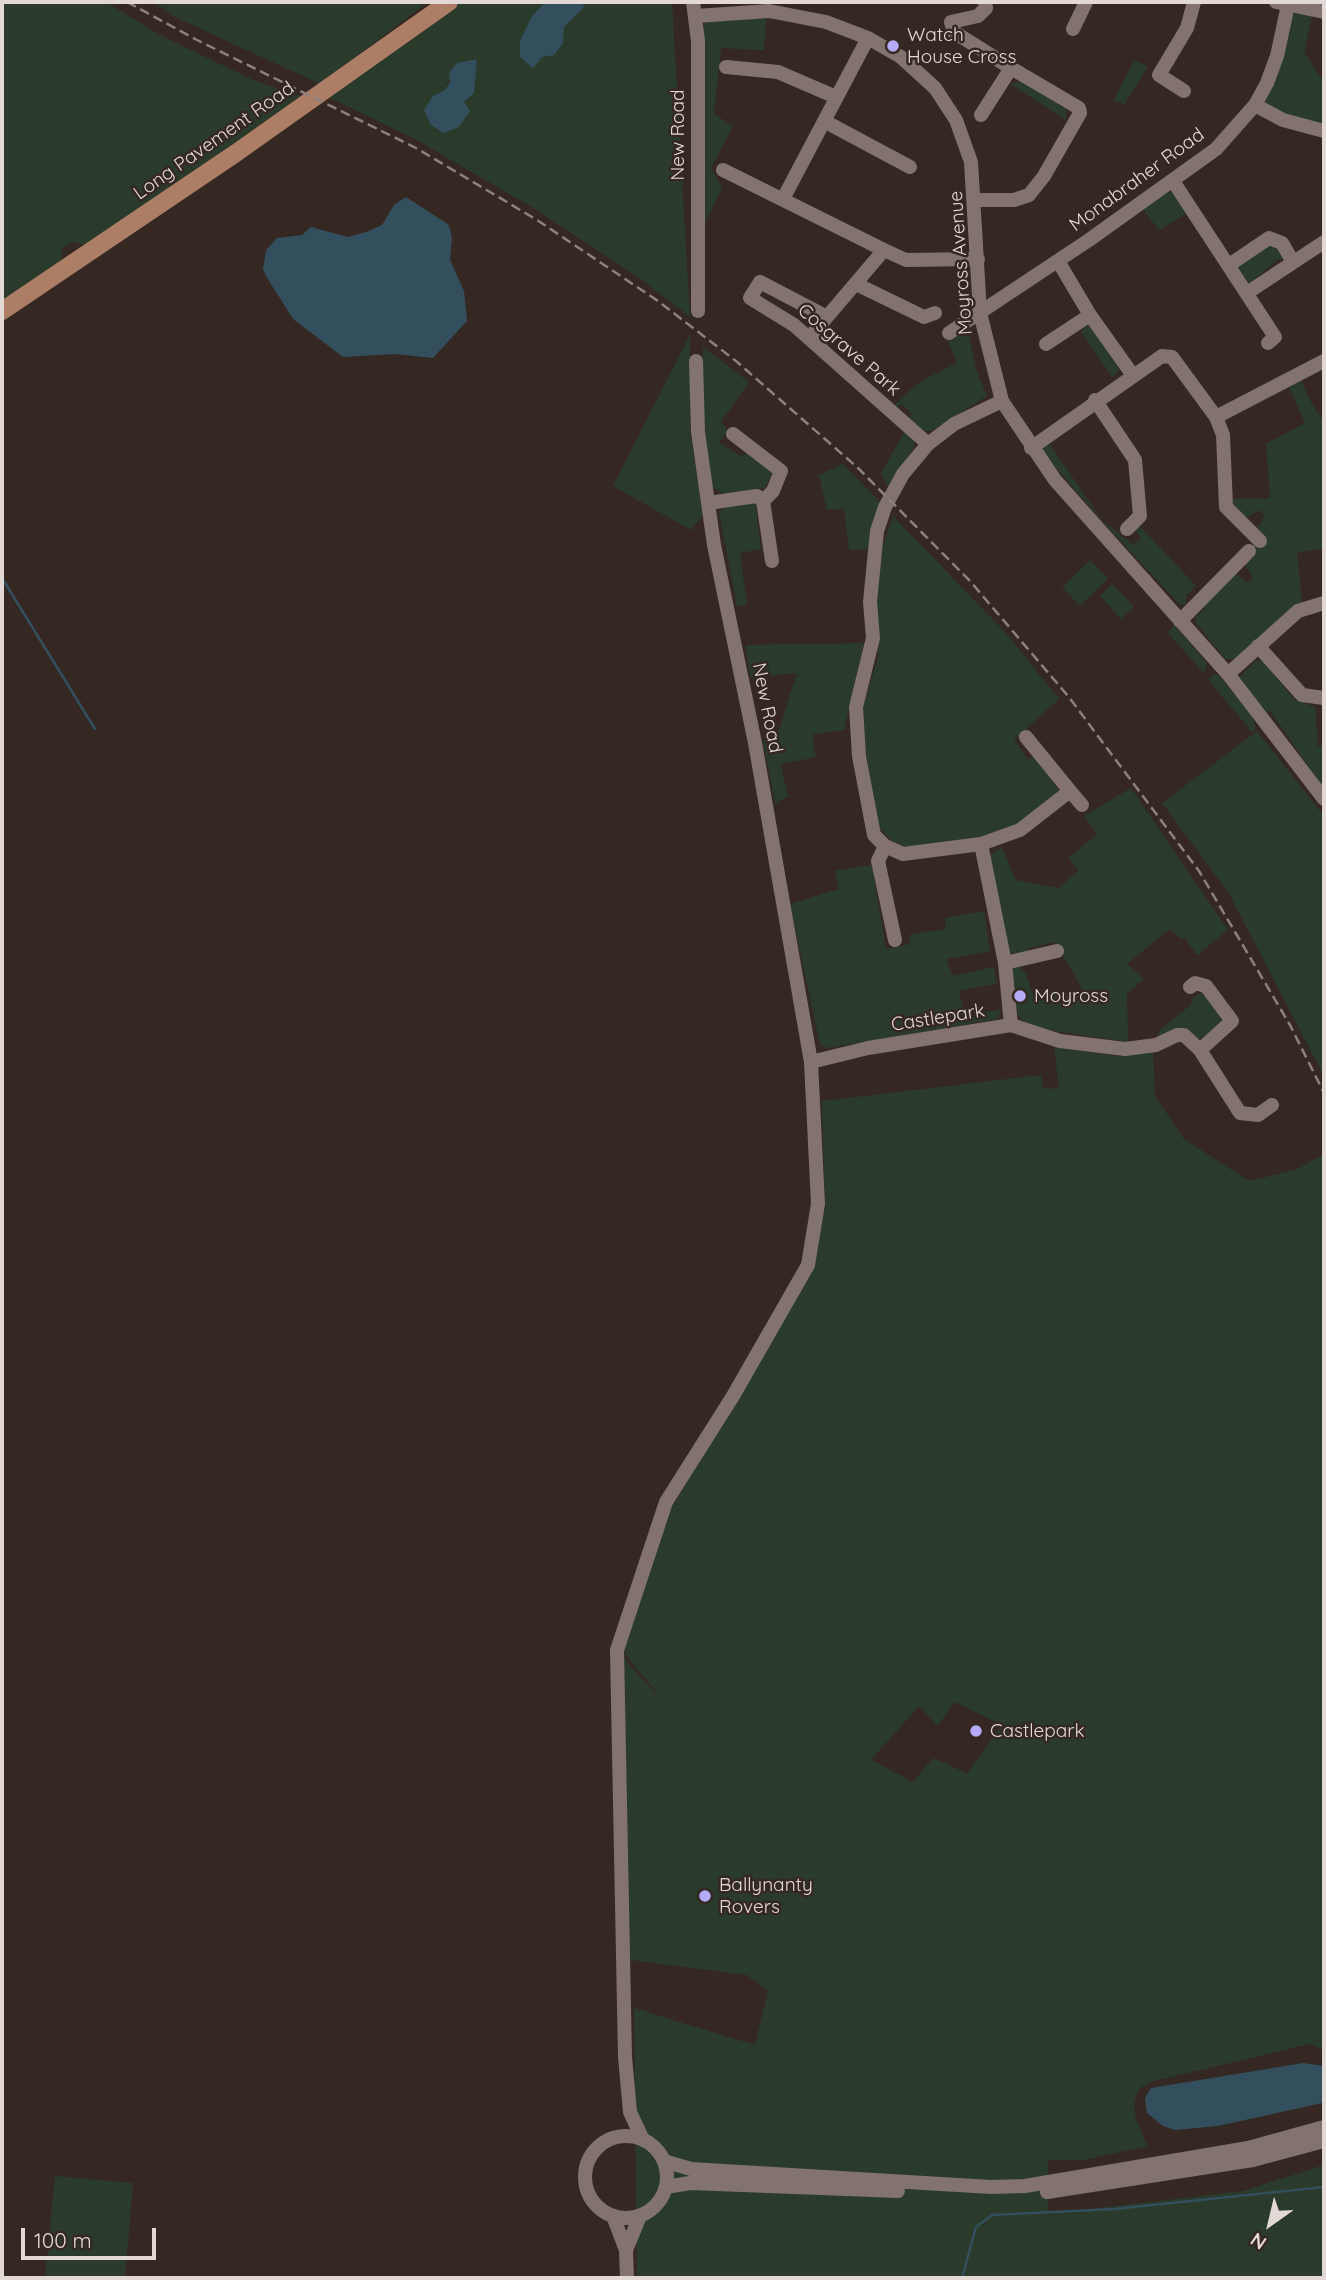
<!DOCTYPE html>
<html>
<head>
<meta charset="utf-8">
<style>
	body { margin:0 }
	#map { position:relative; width:1326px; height:2280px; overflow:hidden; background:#352823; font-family:Quicksand,sans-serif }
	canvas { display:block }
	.frame { position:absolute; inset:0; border:4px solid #e2d9d6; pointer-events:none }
	.north { position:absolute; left:1235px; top:2189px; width:70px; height:70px; -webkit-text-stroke:5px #352823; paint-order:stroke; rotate:214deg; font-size:19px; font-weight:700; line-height:28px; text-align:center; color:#e2d9d6 }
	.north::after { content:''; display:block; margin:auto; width:24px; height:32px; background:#e2d9d6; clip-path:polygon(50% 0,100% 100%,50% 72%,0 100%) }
	.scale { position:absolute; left:21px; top:2228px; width:135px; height:32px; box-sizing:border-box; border:4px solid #e2d9d6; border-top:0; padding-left:9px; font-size:21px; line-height:24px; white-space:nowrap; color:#e2d9d6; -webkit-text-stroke:5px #352823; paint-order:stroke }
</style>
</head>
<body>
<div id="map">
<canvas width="1326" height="2280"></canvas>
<div class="frame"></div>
<div class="north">N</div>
<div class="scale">100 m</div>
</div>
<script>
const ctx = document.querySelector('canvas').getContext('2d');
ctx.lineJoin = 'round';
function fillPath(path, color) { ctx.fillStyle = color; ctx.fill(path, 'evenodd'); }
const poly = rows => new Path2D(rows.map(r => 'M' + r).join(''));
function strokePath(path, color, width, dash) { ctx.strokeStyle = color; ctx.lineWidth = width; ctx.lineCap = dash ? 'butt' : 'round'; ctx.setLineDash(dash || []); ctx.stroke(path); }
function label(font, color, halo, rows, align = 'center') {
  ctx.font = font + ' Quicksand,sans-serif'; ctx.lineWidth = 5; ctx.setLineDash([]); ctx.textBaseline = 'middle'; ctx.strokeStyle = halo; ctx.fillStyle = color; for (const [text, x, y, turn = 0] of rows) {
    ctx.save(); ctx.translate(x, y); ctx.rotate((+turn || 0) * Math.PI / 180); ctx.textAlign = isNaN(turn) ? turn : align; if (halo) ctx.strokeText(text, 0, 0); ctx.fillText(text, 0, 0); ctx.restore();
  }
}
const green = poly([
	[2,2,106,2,160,35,251,79,300,96,91,246,72,242,63,248,60,266,2,302],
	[153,2,428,2,320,84,173,16],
	[459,2,545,2,532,16,564,27,583,7,581,2,672,2,690,317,639,278,533,208,417,140,326,96],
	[477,59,464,102,433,96,445,90,457,63],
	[1299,13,1312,16,1304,52,1324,82,1324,126,1303,124,1261,102,1293,15],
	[749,16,766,19,764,50,721,48,714,114,733,126,711,168,722,188,704,226,703,26,711,18],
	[1134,61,1148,66,1125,104,1113,101],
	[1020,81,1066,109,1066,120,1010,84],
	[1172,192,1186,214,1159,230,1143,209,1166,193],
	[1267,245,1276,245,1286,259,1279,259,1248,284,1236,265],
	[1086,326,1091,327,1119,369,1113,378,1081,332],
	[967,328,976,369,987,396,931,431,924,431,909,419,912,414,901,404,896,408,893,406,921,381,957,363,948,340],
	[690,335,690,432,703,515,691,530,613,486],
	[703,347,749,382,721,422,728,430,719,442,740,456,749,453,774,471,765,488,725,494,713,488,701,413],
	[1301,381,1312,404,1321,418,1324,417,1324,549,1297,552,1302,602,1236,659,1225,659,1196,623,1196,617,1205,609,1203,605,1236,573,1248,583,1253,578,1245,564,1256,552,1251,547,1255,543,1261,548,1267,541,1256,530,1265,516,1259,510,1245,519,1231,505,1231,499,1270,498,1266,444,1305,423,1289,387],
	[906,429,914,441,914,448,888,487,881,473],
	[1049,443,1101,519,1133,545,1141,538,1135,530,1138,524,1196,586,1187,595,1185,605,1179,604,1103,522,1043,453,1042,447],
	[843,464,881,503,867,549,849,550,844,508,827,510,819,475],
	[755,502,761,549,740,553,747,605,737,606,719,512,725,506],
	[893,516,1006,633,1059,699,1014,740,1028,760,1034,756,1059,791,1027,820,999,835,913,849,895,844,878,827,860,717,878,657,876,609,880,555],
	[1090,560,1108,579,1080,606,1062,587],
	[1113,584,1134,607,1121,619,1100,596],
	[1174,625,1207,663,1204,673,1168,633],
	[864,643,844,730,812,735,816,757,781,764,788,797,775,803,763,741,779,730,797,673,751,678,745,645],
	[1262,660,1294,699,1315,707,1318,746,1324,746,1324,789,1271,712,1262,710,1239,678,1255,661],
	[1215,674,1219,675,1253,717,1256,729,1252,732,1208,680],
	[1257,731,1324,816,1324,1076,1228,892,1162,803],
	[1131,788,1228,930,1197,955,1184,937,1181,939,1170,929,1127,964,1144,979,1127,994,1128,1042,1028,1027,1017,1014,1011,970,1019,966,1025,972,1034,997,1084,992,1055,942,1029,948,1030,953,1008,953,989,856,1002,847,1016,880,1058,888,1079,870,1068,858,1097,834,1084,816],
	[872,865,886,949,910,944,909,935,946,929,945,918,984,911,990,951,947,959,952,976,994,967,996,984,959,991,965,1016,1001,1009,998,1019,828,1048,820,1045,790,904,839,889,835,871],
	[1202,992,1224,1019,1202,1039,1156,1038,1162,1028,1192,1004,1191,999],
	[1054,1047,1117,1056,1153,1052,1155,1096,1184,1139,1249,1181,1295,1170,1324,1154,1324,2050,1310,2044,1150,2082,1139,2089,1134,2101,1135,2116,1147,2146,1085,2160,1048,2160,1048,2214,1243,2191,1324,2165,1324,2278,637,2278,634,2008,755,2045,768,1991,747,1975,623,1959,617,1651,665,1703,622,1650,667,1516,811,1273,825,1209,822,1101,1041,1075,1043,1088,1059,1089],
	[954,1702,1002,1725,967,1773,933,1758,913,1782,871,1760,919,1706,938,1726],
	[55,2176,133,2183,125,2278,45,2278]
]);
const water = poly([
	[545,2,581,2,584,7,564,27,563,43,554,55,542,57,533,68,520,57,520,41,532,16],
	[477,59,474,93,464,102,470,111,459,127,444,133,431,125,424,110,433,96,445,90,450,82,449,73,457,63],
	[406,197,449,225,452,238,450,260,464,291,467,321,433,358,395,354,343,357,293,319,266,276,263,269,266,250,277,238,302,235,311,227,348,237,366,232,382,225,394,205],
	[1303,2063,1324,2066,1322,2103,1218,2126,1175,2130,1163,2126,1147,2113,1145,2098,1151,2088]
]);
const stream = poly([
	[2,578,95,729],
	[962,2278,976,2227,992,2215,1114,2209,1324,2187]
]);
const minor = poly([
	[693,2,698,41,698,311],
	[985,2,986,8,978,16,951,22,954,32,1011,68],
	[1276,2,1324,12],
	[696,16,769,11,826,22,868,38,901,57,935,88,956,120,971,162,980,313,1002,401,1055,480,1228,674,1324,799],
	[1073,29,1086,2],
	[726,67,778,72,836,97],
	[1184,91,1159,75,1187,28,1194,2],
	[1255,105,1283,120,1324,131],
	[824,121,910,167],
	[723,170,884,250,809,338],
	[1173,181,1275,337,1268,343],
	[783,199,868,38],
	[976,200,1014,200,1029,195,1044,176,1080,113,1079,108,1011,68,981,115],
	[884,250,906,260,978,259],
	[1058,261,1090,315,1132,374],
	[1229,265,1269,238,1282,243,1293,262],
	[856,284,924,317,935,313],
	[1247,293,1324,242],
	[827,317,760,282,750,298,794,325,928,444],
	[949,333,1089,240,1216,149,1255,105,1267,83,1277,56,1288,5],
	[1046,344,1090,315],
	[1095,400,1135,460,1140,516,1127,529],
	[1002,401,954,424,928,444,903,474,885,507,877,531,870,602,873,638,856,707,859,756,874,835,885,846,903,854,981,844,1020,830,1070,791,1026,737],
	[1216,417,1223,435,1226,507,1260,541],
	[733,434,781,471,773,491,763,501],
	[1031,448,1162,356,1172,357,1216,417,1324,361],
	[708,503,757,496,763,501,772,561],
	[1180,621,1249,551],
	[1258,646,1302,695,1324,698],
	[1228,674,1298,611,1324,603],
	[1070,791,1082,805],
	[981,844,1005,963,1011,1025],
	[885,846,878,861,895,940],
	[1005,963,1057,951],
	[1190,987,1195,983,1206,986,1232,1021,1200,1050],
	[811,1062,868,1048,1011,1025,1060,1041,1125,1049,1156,1045,1177,1035,1184,1035,1200,1050,1240,1113,1258,1115,1272,1105],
	'585 2177a41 41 0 1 1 82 0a41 41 0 1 1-82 0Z',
	[643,2140,630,2112,625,2057,617,1650,666,1502,733,1396,808,1265,818,1204,811,1062,755,743,714,545,698,432,696,361],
	[664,2161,691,2169,991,2187,1025,2186,1248,2148,1324,2127],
	[666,2187,690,2183,898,2191],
	[1047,2192,1253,2160,1324,2141],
	[613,2216,626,2250,627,2278],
	[626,2250,640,2216]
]);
const major = poly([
	[2,311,236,153,449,2]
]);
const rail = poly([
	[127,2,197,40,416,148,537,220,658,301,736,361,858,468,970,581,1068,696,1199,871,1290,1025,1324,1093]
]);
const markers = [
	[893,46,7,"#b4acf9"],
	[1020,996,7,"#b4acf9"],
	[976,1731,7,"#b4acf9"],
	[705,1896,7,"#b4acf9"]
];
const poiNames = [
	["Watch",907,35],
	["House Cross",907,57],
	["Moyross",1034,996],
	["Castlepark",990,1731],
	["Ballynanty",719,1885],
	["Rovers",719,1907]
];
const streetNames = [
	["New Road",678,135,-90],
	["Long Pavement Road",214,141,-35],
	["Monabraher Road",1137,180,-36],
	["Moyross Avenue",961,263,-94],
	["Cosgrave Park",849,350,41],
	["New Road",767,708,79],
	["Castlepark",938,1018,-9]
];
fillPath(green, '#2a3b2b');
fillPath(water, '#334f5d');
strokePath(stream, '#334f5d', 2.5);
strokePath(minor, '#82736e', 14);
strokePath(major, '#ad7e66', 18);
strokePath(rail, '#8c817d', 2.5, [10, 5]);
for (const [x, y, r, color] of markers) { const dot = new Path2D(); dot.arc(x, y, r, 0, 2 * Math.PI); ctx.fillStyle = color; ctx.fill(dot); strokePath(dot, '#352823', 2.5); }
label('19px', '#e2d9d6', '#352823', poiNames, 'left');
label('19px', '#e2d9d6', '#352823', streetNames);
</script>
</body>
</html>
